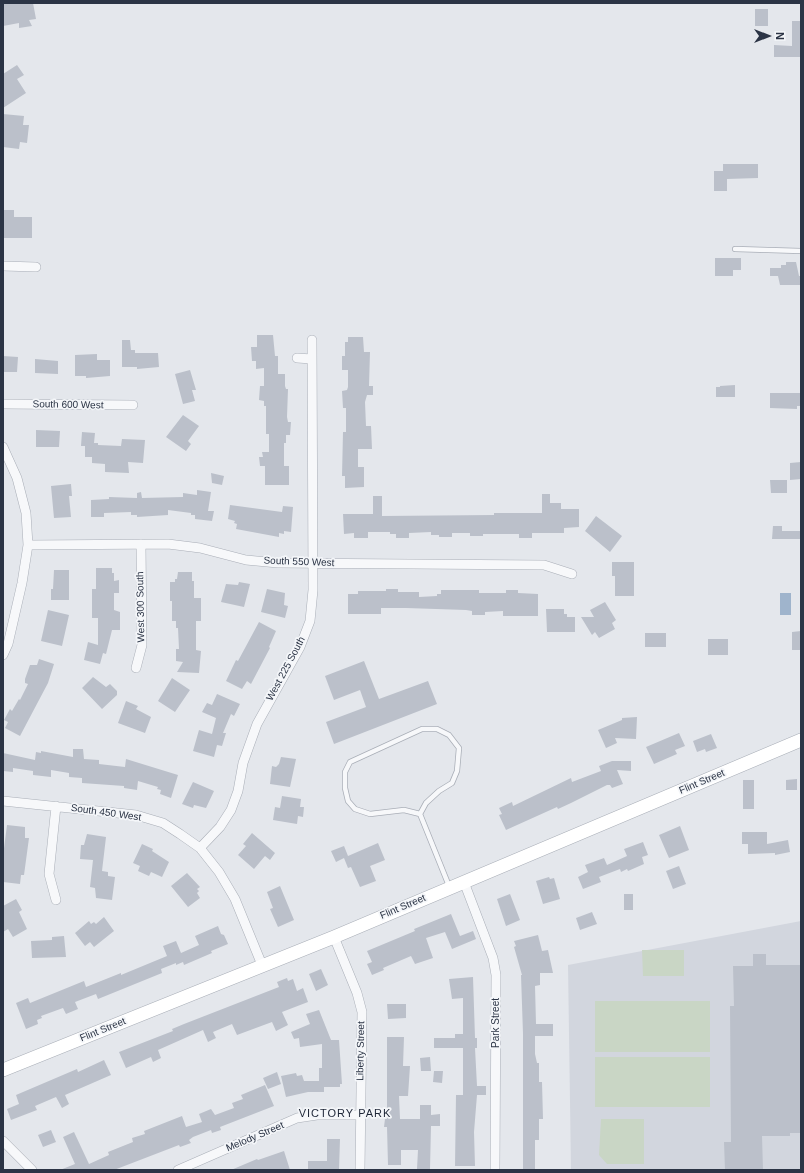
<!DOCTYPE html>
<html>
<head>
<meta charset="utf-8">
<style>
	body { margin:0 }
	#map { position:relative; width:804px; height:1173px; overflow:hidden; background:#e4e7ec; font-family:Arial,sans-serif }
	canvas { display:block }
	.frame { position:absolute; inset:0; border:4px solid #2b3445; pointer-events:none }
	.north { position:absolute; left:748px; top:16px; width:40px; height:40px; -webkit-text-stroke:3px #f4f6f9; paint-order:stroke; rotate:90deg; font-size:11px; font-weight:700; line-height:16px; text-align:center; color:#2b3445 }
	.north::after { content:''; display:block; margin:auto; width:14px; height:18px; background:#2b3445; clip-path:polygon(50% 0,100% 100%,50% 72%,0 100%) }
</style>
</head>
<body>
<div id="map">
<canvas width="804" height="1173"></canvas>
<div class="frame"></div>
<div class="north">N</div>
</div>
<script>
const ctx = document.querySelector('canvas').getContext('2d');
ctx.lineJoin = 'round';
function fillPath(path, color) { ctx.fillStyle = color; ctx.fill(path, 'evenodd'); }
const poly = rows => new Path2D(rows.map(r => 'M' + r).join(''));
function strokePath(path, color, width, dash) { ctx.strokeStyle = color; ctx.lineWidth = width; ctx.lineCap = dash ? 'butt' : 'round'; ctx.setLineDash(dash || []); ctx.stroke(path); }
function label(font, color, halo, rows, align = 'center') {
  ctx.font = font + ' Arial,sans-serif'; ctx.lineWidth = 3.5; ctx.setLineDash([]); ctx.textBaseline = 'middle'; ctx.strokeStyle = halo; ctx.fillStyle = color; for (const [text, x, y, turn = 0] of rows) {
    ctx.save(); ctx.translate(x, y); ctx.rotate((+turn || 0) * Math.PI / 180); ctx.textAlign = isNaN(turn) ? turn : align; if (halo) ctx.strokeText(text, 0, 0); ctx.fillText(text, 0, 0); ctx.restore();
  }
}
const built = poly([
	[801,921,801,1170,571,1170,568,965]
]);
const green = poly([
	[642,950,684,950,684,976,643,976],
	[595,1001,710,1001,710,1052,595,1052],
	[595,1057,710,1057,710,1107,595,1107],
	[601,1119,644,1119,644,1164,607,1164,599,1155]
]);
const water = poly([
	[780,593,791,593,791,615,780,615]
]);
const building = poly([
	[3,3,33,3,36,19,29,20,32,26,19,28,19,23,3,26],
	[755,9,768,9,768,26,755,26],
	[792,21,800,21,800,57,774,57,774,45,792,46],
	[17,65,24,75,17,79,26,93,3,108,3,74],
	[3,114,24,116,23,125,29,125,27,143,20,142,19,149,3,147],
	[723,164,758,164,758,178,727,179,727,191,714,191,714,171,723,171],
	[3,210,14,210,14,217,32,217,32,238,3,238],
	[715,258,741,258,741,270,733,270,733,276,715,276],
	[786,262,796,262,799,276,801,276,801,285,780,285,778,276,770,276,770,268,781,268,781,265,786,265],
	[257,335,273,335,275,356,278,356,278,374,285,374,285,386,286,389,288,389,287,417,288,422,291,422,290,435,286,435,286,443,284,443,284,466,289,466,289,485,265,485,265,466,260,466,259,457,263,457,262,452,269,452,269,434,266,434,266,406,264,406,264,401,259,400,260,386,264,386,264,368,256,369,256,361,252,361,251,347,257,347],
	[348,337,363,337,364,352,370,352,369,386,373,386,373,395,367,395,365,402,366,426,371,426,372,449,358,449,358,467,364,467,364,487,345,488,345,476,342,476,343,432,346,432,346,408,343,408,342,391,347,390,348,387,348,370,342,370,342,356,345,356,345,342,348,342],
	[122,340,130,340,131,350,135,350,135,353,158,353,159,367,137,369,137,367,122,367],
	[97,354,97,360,110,360,110,376,86,378,86,376,75,376,75,355],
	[3,356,18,357,17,372,3,372],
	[35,359,58,361,58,374,35,373],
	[190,370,196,390,192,390,195,401,183,404,175,374],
	[735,385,735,397,716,397,716,387,720,387,720,386],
	[770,393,801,393,801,406,797,406,797,409,770,408],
	[183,415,199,426,188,441,191,444,186,451,166,437],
	[36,430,60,431,59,447,36,447],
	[82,432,95,433,94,443,98,443,98,445,121,446,122,439,145,440,143,463,128,462,129,473,105,472,105,464,92,463,92,457,85,457,85,446,81,446],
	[801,462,801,479,790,480,790,463],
	[211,473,224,476,222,485,212,483],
	[770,480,787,480,787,493,771,493],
	[71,484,72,496,69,496,71,517,54,518,51,486],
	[197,490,211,492,208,511,214,511,212,521,195,519,195,515,191,515,191,513,168,510,168,515,137,517,137,515,131,515,131,512,104,513,104,517,91,517,91,500,109,499,109,497,137,498,137,493,141,492,142,498,183,497,183,493,197,495],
	[542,494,550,494,550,503,561,503,561,509,579,509,579,527,564,528,564,533,532,533,532,538,519,538,519,534,483,534,483,536,470,536,470,533,452,533,452,537,439,537,439,535,431,535,431,532,409,533,409,538,396,538,396,534,390,534,390,532,368,532,368,538,354,538,354,533,344,534,343,514,373,514,373,496,382,496,382,516,494,515,494,513,542,513],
	[230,505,282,512,283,506,293,507,291,532,284,531,284,534,279,533,279,537,236,529,237,524,234,523,235,521,228,519],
	[596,516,622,536,610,552,585,531],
	[773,526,782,526,782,531,801,531,801,539,772,539],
	[612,562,634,562,634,596,615,596,615,576,612,576],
	[96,568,112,568,112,573,114,573,114,581,119,580,119,593,114,593,114,610,120,612,120,630,112,630,106,654,103,653,100,664,84,660,88,642,98,645,98,618,92,618,92,589,96,589],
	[54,570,69,570,69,600,51,600,51,589,53,589],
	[178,572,192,572,192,581,194,581,194,598,201,598,201,621,196,621,196,650,201,651,199,673,177,672,183,662,176,661,176,649,179,649,178,628,176,628,176,621,172,621,172,601,170,601,170,582,175,582,175,579,177,579],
	[239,582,250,584,244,607,221,602,226,584,238,585],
	[267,589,285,593,284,605,288,606,285,618,261,612],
	[386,589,398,589,398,592,419,592,419,597,437,596,437,594,441,594,441,590,479,590,479,593,506,593,506,590,518,590,518,593,538,594,538,616,503,616,503,611,485,612,485,615,472,615,472,611,466,610,406,608,381,608,381,614,348,614,348,594,358,594,358,591,386,591],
	[605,602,616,620,612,623,615,629,599,638,595,632,592,635,581,617,594,617,590,610],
	[546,609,564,609,564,614,567,614,567,617,575,617,575,632,547,632],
	[48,610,69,615,62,646,41,641],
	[259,622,276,631,269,647,270,648,251,684,247,681,242,689,226,681,236,660,238,661],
	[801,631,801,650,792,650,792,632],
	[645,633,666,633,666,647,645,647],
	[708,639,728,639,728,655,708,655],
	[39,659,54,664,48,683,20,736,5,728,8,722,4,720,10,709,12,711,19,699,20,700,28,684,25,683,25,679,30,665,37,665],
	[364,661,379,699,428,681,437,704,334,744,326,722,366,707,360,690,334,700,325,676],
	[93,677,106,687,110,684,117,691,117,695,102,709,82,688],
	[172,678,190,690,175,712,158,701],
	[217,694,240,704,234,716,231,714,223,733,226,733,222,746,217,745,214,757,193,751,199,730,212,734,216,718,202,712,207,703,212,705],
	[126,701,138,706,136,709,151,717,145,733,118,723],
	[637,717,636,739,615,738,617,743,606,748,598,730,622,720,622,718],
	[679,733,685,746,675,750,677,754,654,764,646,747],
	[711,734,717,748,706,752,705,749,697,752,693,741],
	[73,749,83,749,84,759,99,760,99,764,125,767,126,759,178,775,171,798,160,794,161,790,157,789,158,787,138,781,137,790,124,788,124,786,82,783,82,778,69,777,69,773,51,770,51,777,33,775,33,771,13,768,13,772,3,771,3,753,35,760,36,752,41,753,41,751,73,757],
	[281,757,296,759,290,787,270,784,272,766,276,767,279,764],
	[612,761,631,761,631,771,617,770,623,784,612,788,610,785,607,785,571,803,558,809,557,807,506,830,499,815,502,814,499,808,512,802,513,806,571,778,572,782,601,771,599,766],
	[797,779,797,790,786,790,786,780],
	[743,780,754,780,754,809,743,809],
	[193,782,214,791,206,808,194,805,193,808,182,804],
	[282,796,301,799,300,807,304,807,303,817,298,816,297,824,273,820,275,807,280,808],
	[7,825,25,827,25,838,29,838,24,875,21,875,20,884,3,882,3,856],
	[680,826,689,850,669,858,659,835],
	[742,832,767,832,767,844,788,840,790,852,775,855,775,853,748,854,748,844,742,844],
	[252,833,275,853,270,860,265,856,254,869,238,855,246,846,243,844],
	[87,834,106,837,102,871,108,872,108,876,115,877,112,900,96,898,95,888,90,887,93,860,80,859,81,845,84,845],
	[643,842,648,855,642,857,644,864,628,871,627,869,621,872,620,869,599,877,601,882,583,889,578,877,588,872,585,865,604,858,607,865,627,856,624,849],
	[378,843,385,860,370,866,376,881,360,887,351,867,348,868,344,858,336,862,331,851,344,846,348,856],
	[142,844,153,849,152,851,169,862,162,877,151,872,149,876,138,871,140,866,133,863],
	[679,866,686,884,673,889,666,871],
	[187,873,200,887,197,889,199,891,197,893,200,898,188,907,171,886],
	[549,877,550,879,554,878,560,899,543,904,536,881],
	[280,886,294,920,278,927,270,909,273,908,267,892],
	[510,894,520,920,506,926,497,899],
	[624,894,633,894,633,910,624,910],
	[16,899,22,910,19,912,27,929,13,937,8,929,3,932,3,906],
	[592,912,597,924,580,930,576,918],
	[451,914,460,936,473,931,476,939,452,949,445,932,426,938,433,958,415,964,411,956,383,968,384,970,372,975,367,964,372,962,367,951,415,931,414,929],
	[104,917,114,931,94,947,90,942,85,946,75,933,89,921,91,924,94,922,96,924],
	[218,926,221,934,224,935,228,944,211,951,212,953,184,965,183,962,176,965,176,963,161,969,162,973,98,999,96,994,75,1002,78,1009,66,1014,63,1008,41,1016,42,1018,37,1020,38,1024,26,1029,16,1003,28,998,30,1003,84,981,86,987,121,973,121,975,167,956,163,946,176,941,181,953,199,945,195,936],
	[538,935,542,951,548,950,553,973,540,973,540,985,535,986,536,1024,553,1024,553,1036,535,1036,535,1054,537,1063,539,1063,539,1082,542,1082,543,1119,539,1119,539,1140,535,1140,535,1170,523,1170,523,1034,521,975,522,975,514,947,516,946,514,941],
	[64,936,66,957,32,958,31,941,52,940,52,937],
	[753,954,766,954,766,965,801,965,801,1133,790,1133,790,1136,762,1136,763,1170,725,1170,724,1142,731,1142,730,1006,734,1006,733,966,753,966],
	[321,969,328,985,316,991,309,974],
	[473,977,475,1038,477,1038,477,1048,475,1048,477,1086,486,1086,486,1095,477,1095,474,1132,475,1166,455,1166,456,1095,463,1095,463,1048,434,1048,434,1038,455,1038,455,1034,463,1034,463,998,452,999,449,979],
	[287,978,288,981,293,979,297,991,303,988,308,1002,282,1012,288,1025,276,1031,272,1022,237,1035,232,1024,213,1032,216,1038,208,1042,203,1030,158,1050,161,1058,153,1062,151,1057,126,1068,119,1052,173,1031,172,1029,184,1024,279,987,277,982],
	[387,1004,406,1004,406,1018,388,1019],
	[319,1010,331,1040,339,1040,342,1084,340,1084,340,1087,324,1087,324,1092,308,1092,286,1097,281,1076,296,1073,297,1076,302,1075,304,1081,319,1081,319,1068,322,1068,322,1044,300,1047,299,1038,294,1039,291,1032,310,1024,306,1014],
	[387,1037,404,1037,403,1066,410,1066,408,1096,399,1096,400,1119,420,1119,420,1105,431,1105,431,1115,440,1114,440,1126,431,1126,430,1169,417,1169,418,1150,401,1150,401,1165,388,1165,387,1127,384,1127,385,1119,387,1119],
	[430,1057,431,1071,421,1071,420,1058],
	[104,1060,111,1075,65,1095,69,1104,62,1108,56,1097,35,1106,37,1110,11,1120,7,1109,19,1104,16,1095,77,1069,78,1072],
	[434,1071,443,1071,442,1083,433,1082],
	[277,1072,281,1084,268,1089,263,1078],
	[265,1085,274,1106,220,1127,221,1130,212,1133,211,1130,193,1137,189,1140,191,1143,180,1147,179,1145,114,1170,60,1170,75,1164,63,1137,74,1132,89,1164,109,1155,108,1152,133,1142,132,1138,145,1134,144,1131,182,1116,186,1127,202,1122,199,1114,211,1109,215,1115,234,1108,232,1103,243,1099,241,1095],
	[51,1130,56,1142,43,1147,38,1135],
	[327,1139,340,1139,339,1170,308,1169,308,1161,327,1161],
	[284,1151,290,1170,231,1170,257,1159,258,1160]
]);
const lane = poly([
	[735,249,801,251],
	[420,814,404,810,370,814,355,809,348,801,345,788,345,772,350,762,422,729,437,729,449,735,459,748,457,771,452,783,439,791,426,803,420,814,449,886]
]);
const street = poly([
	[3,266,36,267],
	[297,358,312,359],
	[3,404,133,405],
	[3,447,17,478,26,513,28,545,22,583,8,644,3,655],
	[28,545,168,544,200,548,246,560,278,563,544,565,572,574],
	[136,668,142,645,141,544],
	[3,801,136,815,163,823,180,834,200,848,219,872,235,899,262,965],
	[200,848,220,827,231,810,238,791,243,763,257,724,300,647,310,621,313,590,312,340],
	[464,882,493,958,496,975,495,1170],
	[56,900,49,874,56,806],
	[334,937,357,993,362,1012,360,1170],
	[3,1141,32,1170],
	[178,1170,297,1118,317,1115,360,1115]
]);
const secondary = poly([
	[3,1070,334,937,801,740]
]);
const streetNames = [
	["South 600 West",68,405,1],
	["South 550 West",299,562,2],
	["West 300 South",141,607,-91],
	["West 225 South",286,669,-62],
	["Flint Street",702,782,-23],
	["South 450 West",106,813,8],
	["Flint Street",403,907,-23],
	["Park Street",496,1023,-90],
	["Flint Street",103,1030,-22],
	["Liberty Street",361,1051,-89],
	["Melody Street",255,1137,-23]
];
const neighbourhoodNames = [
	["VICTORY PARK",345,1114]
];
fillPath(built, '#d2d6de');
fillPath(green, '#c9d6c5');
fillPath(water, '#9fb4cc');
fillPath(building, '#bbc0ca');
strokePath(lane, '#a9aeb7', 6);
strokePath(street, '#a9aeb7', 10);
strokePath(secondary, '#a9aeb7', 14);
strokePath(lane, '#f7f8fa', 4.5);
strokePath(street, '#f7f8fa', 9);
strokePath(secondary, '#fff', 13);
label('10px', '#2b3445', '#f4f6f9', streetNames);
ctx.letterSpacing = '1px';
label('11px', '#1d2536', '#f4f6f9', neighbourhoodNames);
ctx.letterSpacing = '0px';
</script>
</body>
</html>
